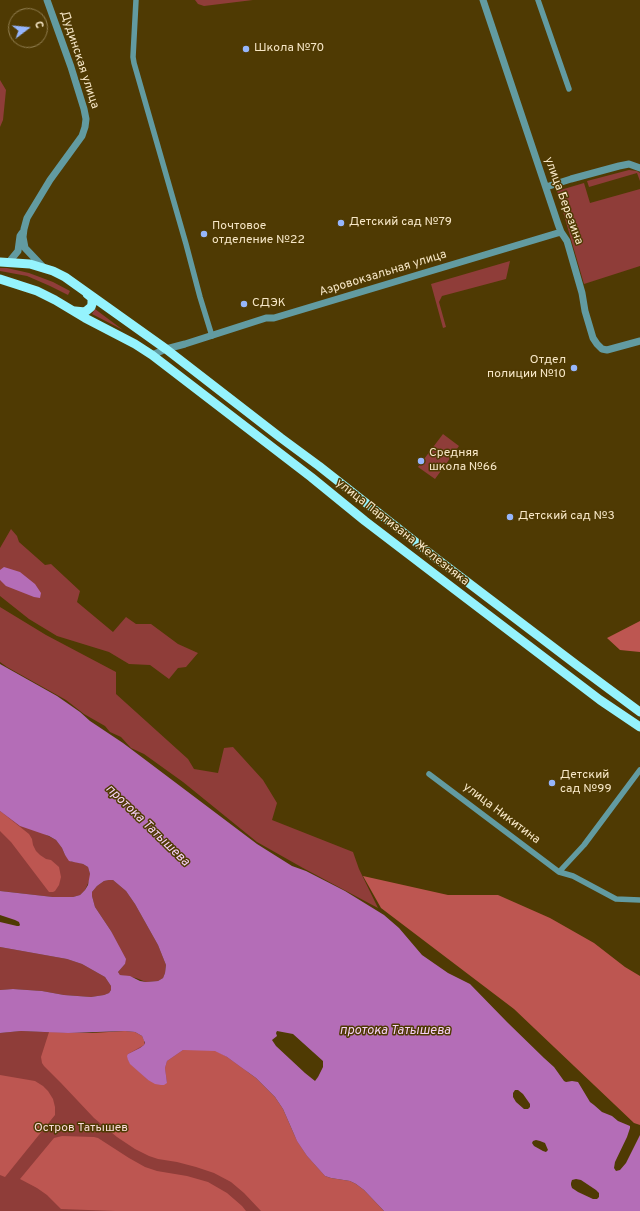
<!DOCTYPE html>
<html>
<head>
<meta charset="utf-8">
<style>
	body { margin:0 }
	#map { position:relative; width:640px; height:1211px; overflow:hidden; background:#4f3a03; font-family:Overpass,sans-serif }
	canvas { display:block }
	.north { position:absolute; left:8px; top:8px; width:40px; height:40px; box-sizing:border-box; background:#4f3a03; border:1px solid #927f51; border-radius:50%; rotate:74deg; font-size:11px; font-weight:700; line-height:16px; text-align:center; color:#f7e7c7 }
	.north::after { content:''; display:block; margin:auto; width:14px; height:18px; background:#96b6fd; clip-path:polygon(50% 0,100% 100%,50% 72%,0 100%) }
</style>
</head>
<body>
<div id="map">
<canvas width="640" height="1211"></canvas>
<div class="north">С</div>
</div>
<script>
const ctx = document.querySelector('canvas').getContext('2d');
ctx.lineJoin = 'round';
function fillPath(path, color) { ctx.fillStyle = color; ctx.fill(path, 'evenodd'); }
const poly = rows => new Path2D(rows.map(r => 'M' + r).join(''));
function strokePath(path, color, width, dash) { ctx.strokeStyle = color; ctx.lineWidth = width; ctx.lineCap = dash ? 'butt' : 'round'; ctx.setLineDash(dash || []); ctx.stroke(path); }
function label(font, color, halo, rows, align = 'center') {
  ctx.font = font + ' Overpass,sans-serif'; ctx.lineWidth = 3; ctx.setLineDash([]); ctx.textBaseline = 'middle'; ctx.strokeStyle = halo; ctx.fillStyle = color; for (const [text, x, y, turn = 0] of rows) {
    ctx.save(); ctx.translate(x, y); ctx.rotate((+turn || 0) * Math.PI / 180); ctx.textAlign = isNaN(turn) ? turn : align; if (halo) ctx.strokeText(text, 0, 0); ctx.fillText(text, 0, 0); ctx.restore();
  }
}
const green = poly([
	[195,0,253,0,204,6,198,4],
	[0,80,6,90,3,120,0,127],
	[629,170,637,171,640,173,640,181,637,173,589,187,587,181],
	[584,183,590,203,640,189,640,266,584,284,557,191],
	[510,261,506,279,442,296,439,302,446,327,443,328,431,284],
	[0,268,7,268,29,273,53,282,70,291,68,295,50,286,27,276,0,271],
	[95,309,123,330,92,314],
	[443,434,459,446,435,479,418,467],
	[11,529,17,536,19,542,45,565,51,564,80,591,77,602,113,632,126,617,136,624,151,624,178,644,198,653,186,667,178,668,169,679,150,665,129,664,109,652,57,636,29,619,0,596,0,548],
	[0,607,46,635,116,672,116,694,188,759,194,769,218,773,224,748,233,747,263,780,277,803,272,820,353,852,359,869,378,908,303,868,257,842,183,782,144,754,131,748,121,737,110,732,105,726,84,714,66,700,7,667,0,662],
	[0,811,56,840,62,848,65,855,72,862,76,862,83,864,88,867,90,874,90,879,85,890,80,895,73,897,53,897,0,891],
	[109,880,113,880,126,891,135,904,158,945,166,965,165,973,163,978,158,981,146,982,136,978,120,975,118,972,125,964,111,931,95,907,92,896,92,892,97,886,104,881],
	[0,947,67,959,82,964,105,977,111,986,111,990,109,993,104,995,91,997,64,995,42,991,13,989,0,990],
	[21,1031,68,1033,207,1050,215,1050,227,1057,244,1068,291,1130,307,1156,325,1176,384,1211,0,1211,0,1033]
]);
const forest = poly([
	[640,621,640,652,620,650,607,638],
	[0,811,29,834,32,839,33,845,36,851,40,855,46,859,51,860,59,867,61,877,59,885,55,891,53,892,49,892,11,842,0,831],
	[363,876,448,895,498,895,550,918,594,943,625,967,640,976,640,1125,634,1123,514,1009,381,908],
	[125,1031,135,1032,142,1036,144,1040,144,1045,128,1054,128,1060,130,1063,148,1080,167,1083,165,1068,167,1061,183,1050,215,1050,227,1057,256,1078,275,1097,283,1109,297,1141,307,1156,325,1176,331,1178,350,1181,356,1184,364,1190,384,1211,261,1211,244,1193,231,1182,214,1173,196,1167,177,1162,158,1159,149,1156,135,1149,117,1137,94,1118,61,1083,44,1066,42,1063,41,1057,49,1032,92,1033],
	[0,1075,35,1081,43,1086,48,1091,53,1099,55,1107,55,1115,5,1177,0,1175],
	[62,1136,94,1137,98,1138,129,1158,145,1167,157,1171,187,1176,208,1182,227,1193,242,1206,246,1211,115,1211,61,1209,47,1195,37,1188,20,1179,54,1138]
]);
const water = poly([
	[4,567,20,572,35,584,41,593,40,598,34,597,6,586,0,580,0,570],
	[0,664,57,696,80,712,90,721,123,743,257,844,292,866,306,871,345,891,384,915,399,928,422,955,448,973,470,984,507,1022,544,1058,554,1067,564,1081,566,1082,572,1081,578,1082,590,1102,594,1105,602,1112,612,1116,618,1121,630,1126,630,1128,627,1137,615,1162,614,1168,616,1171,620,1170,626,1163,640,1135,640,1211,384,1211,364,1190,356,1184,350,1181,331,1178,325,1176,307,1156,297,1141,283,1109,275,1097,256,1078,227,1057,215,1051,183,1050,167,1061,165,1068,167,1083,164,1085,161,1085,155,1084,148,1080,130,1064,128,1060,127,1056,128,1054,140,1048,144,1045,145,1043,142,1036,135,1032,125,1031,68,1033,21,1031,0,1033,0,990,13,989,42,991,64,995,91,997,104,995,109,993,111,990,111,986,105,977,82,964,67,959,0,947,0,922,17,926,19,926,20,925,19,922,15,920,0,915,0,891,53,897,73,897,80,895,85,890,88,885,90,874,88,867,83,864,69,861,65,855,62,848,56,840,49,836,20,826,0,811],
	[109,880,113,880,126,891,135,904,158,945,166,965,165,973,163,978,158,981,146,982,140,981,130,976,120,975,118,972,125,964,126,959,111,931,95,907,92,896,92,892,97,886,104,881],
	[277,1031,293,1034,323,1061,323,1067,318,1077,315,1081,305,1073,276,1046,272,1040,277,1036,276,1033],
	[515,1090,518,1090,523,1094,530,1104,530,1107,528,1109,524,1109,516,1102,513,1097,513,1093],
	[536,1140,540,1141,545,1143,548,1150,546,1152,543,1151,534,1146,532,1143,533,1141],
	[576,1179,581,1180,596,1190,599,1193,599,1197,597,1199,593,1199,578,1192,572,1188,571,1185,571,1183,572,1180]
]);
const minor = poly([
	[136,0,133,57,134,63,186,244,200,297,212,336],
	[538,0,569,89],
	[429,774,559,872,573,876,616,899,640,900],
	[559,872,584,845,640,770]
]);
const tertiary = poly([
	[483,0,558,224,561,232,567,241,582,293,585,311,593,338,597,344,602,349,607,350,640,341],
	[546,187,571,179,619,166,629,164,640,168],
	[9,262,18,251,20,236,22,233],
	[44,268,25,248,23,237,24,229,27,218,50,180,82,136,85,127,86,119,84,109,71,67,47,0],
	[152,355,166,349,185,344,266,318,274,318,561,232]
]);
const primary = poly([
	[0,262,30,264,53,271,65,277,166,349,281,438,319,466,437,559,578,666,640,712],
	[0,279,37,291,55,300,85,318,135,344,152,355,311,477,365,521,458,592,600,700,640,727],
	[75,311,85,312,91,307,92,304,92,298,87,294]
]);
const markers = [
	[246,49,4,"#96b6fd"],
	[341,223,4,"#96b6fd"],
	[204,234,4,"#96b6fd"],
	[244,304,4,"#96b6fd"],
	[574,368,4,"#96b6fd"],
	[421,461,4,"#96b6fd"],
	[510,517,4,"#96b6fd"],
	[552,783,4,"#96b6fd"]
];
const poiNames = [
	["Школа №70",254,49],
	["Детский сад №79",349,223],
	["Почтовое",212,227],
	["отделение №22",212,241],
	["СДЭК",252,304],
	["Отдел",566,361,"right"],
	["полиции №10",566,375,"right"],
	["Средняя",429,454],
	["школа №66",429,468],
	["Детский сад №3",518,517],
	["Детский",560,776],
	["сад №99",560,790]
];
const streetNames = [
	["Дудинская улица",79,60,72],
	["улица Березина",563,201,70],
	["Аэровокзальная улица",383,274,-17],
	["улица Партизана Железняка",402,533,38],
	["улица Никитина",501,814,37]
];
const parkNames = [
	["Остров Татышев",81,1129]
];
const waterNames = [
	["протока Татышева",147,826,44],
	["протока Татышева",395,1031]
];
fillPath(green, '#8f3d39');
fillPath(forest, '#bd5651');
fillPath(water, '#b46db7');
strokePath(minor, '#629ba1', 5.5);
strokePath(tertiary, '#629ba1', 7);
strokePath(primary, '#95f3fd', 9);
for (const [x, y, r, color] of markers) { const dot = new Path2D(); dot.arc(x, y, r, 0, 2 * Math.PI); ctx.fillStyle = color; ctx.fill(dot); strokePath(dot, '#4f3a03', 1.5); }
label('12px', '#f7e7c7', '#4f3a03', poiNames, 'left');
label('12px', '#f7e7c7', '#4f3a03', streetNames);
label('12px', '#f9dcd9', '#4f3a03', parkNames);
label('italic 13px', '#f6d0f7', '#4f3a03', waterNames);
</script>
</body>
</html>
